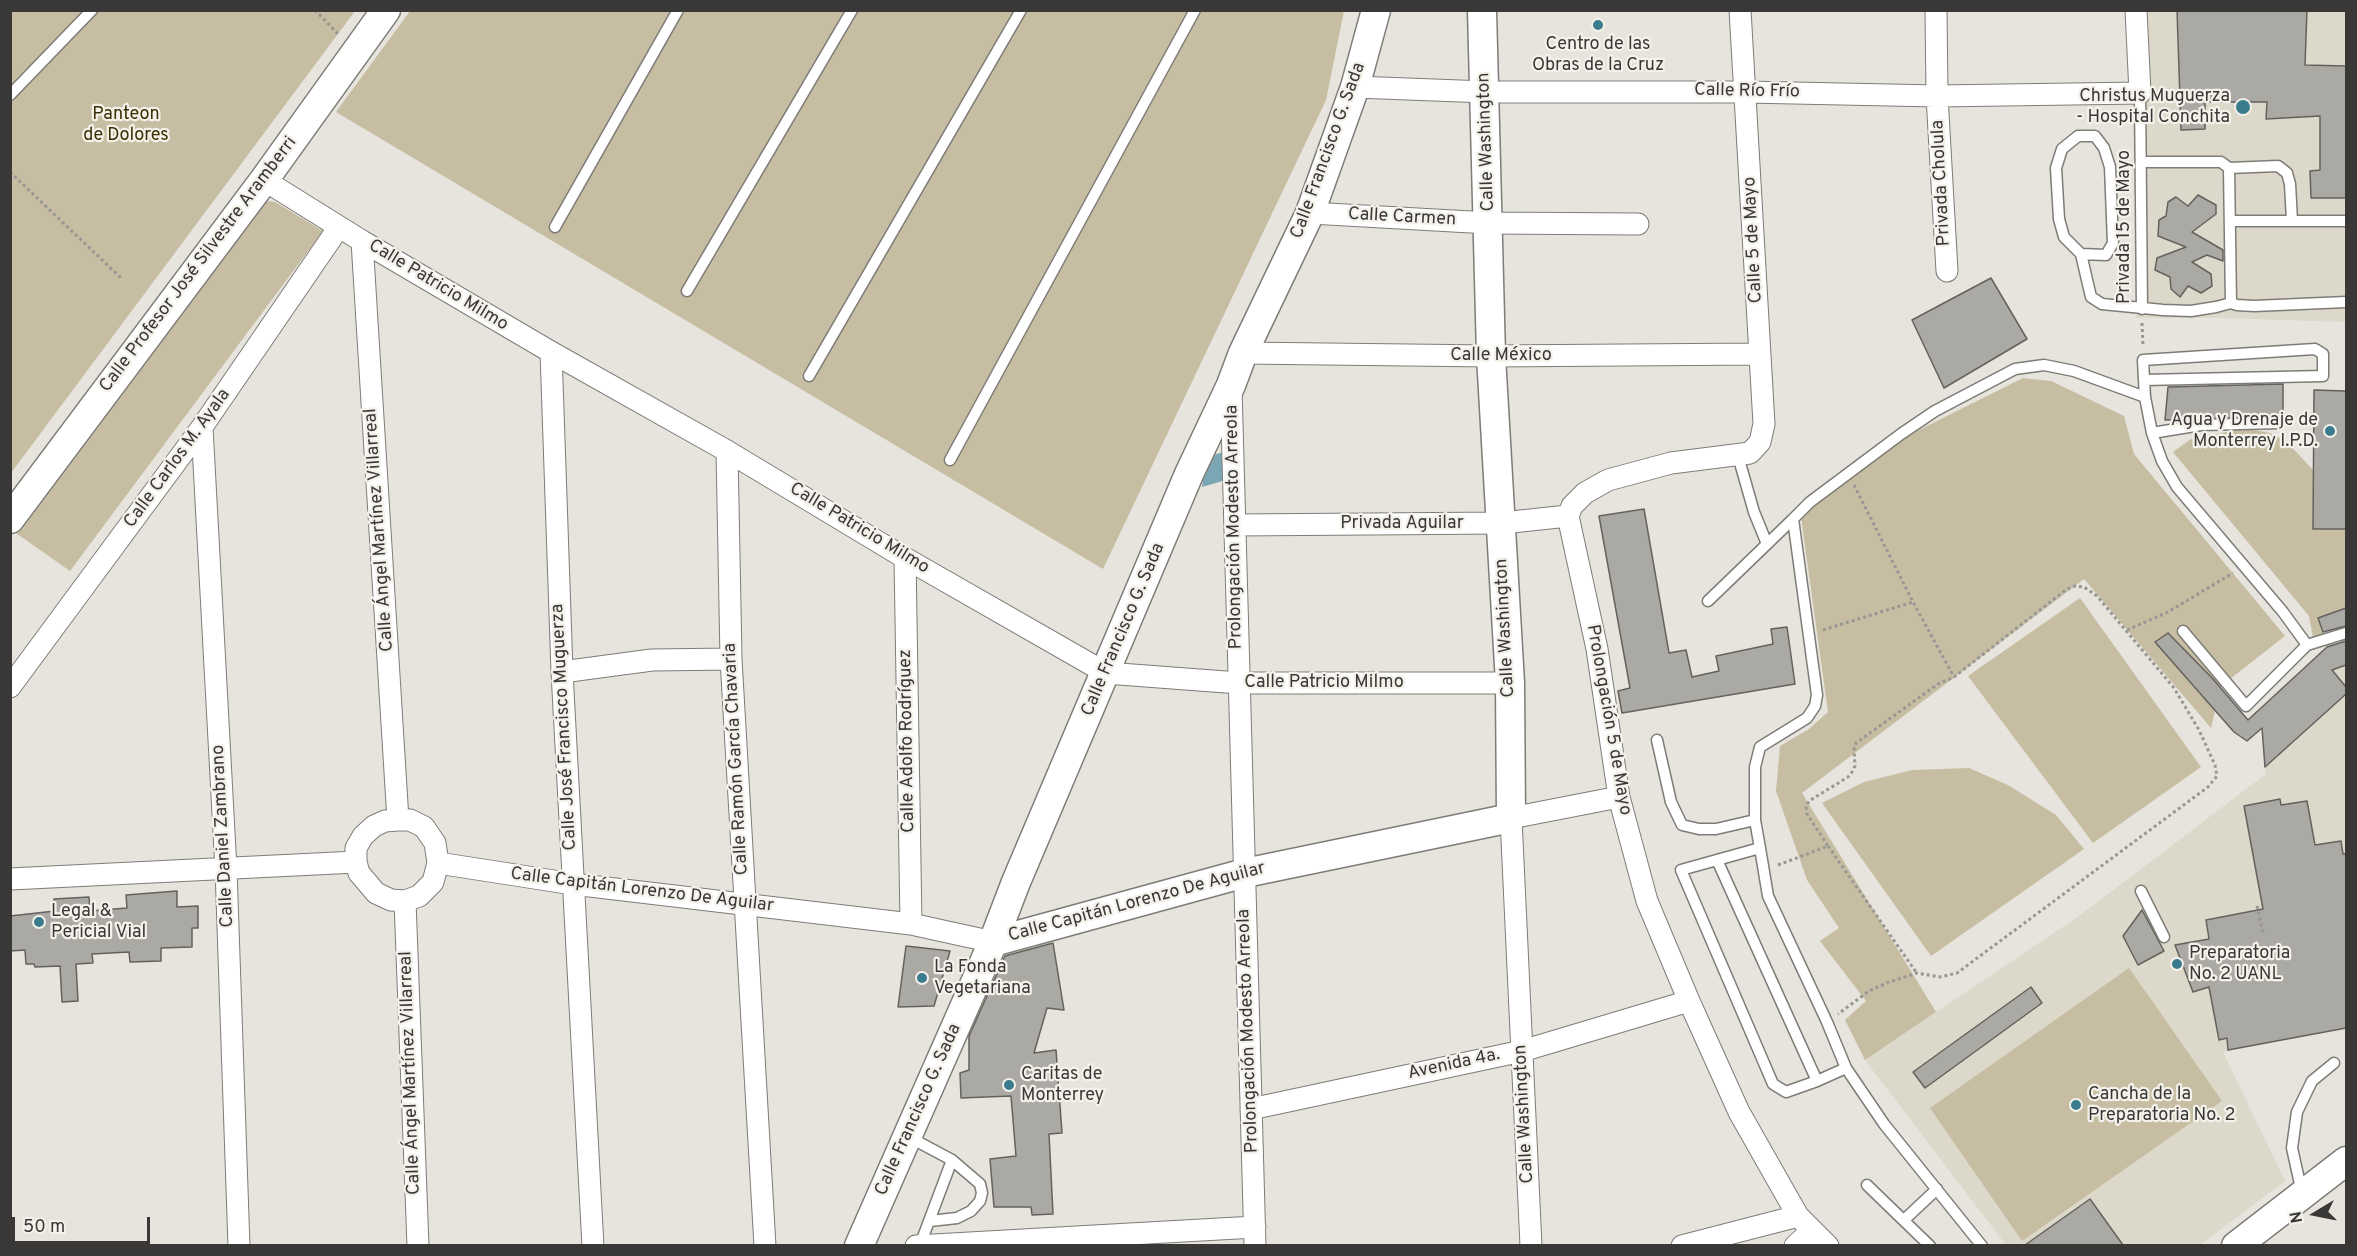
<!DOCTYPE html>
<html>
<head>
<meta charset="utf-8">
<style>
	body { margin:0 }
	#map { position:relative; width:2357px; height:1256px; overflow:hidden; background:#e6e4dd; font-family:Overpass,sans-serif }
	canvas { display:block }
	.frame { position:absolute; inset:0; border:12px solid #393836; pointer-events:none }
	.north { position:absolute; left:2285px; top:1184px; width:60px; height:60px; -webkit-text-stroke:4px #f3f1ea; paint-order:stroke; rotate:260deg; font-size:16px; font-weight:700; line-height:24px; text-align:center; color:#393836 }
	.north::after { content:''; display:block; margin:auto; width:21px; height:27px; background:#393836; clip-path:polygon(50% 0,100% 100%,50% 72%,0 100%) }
	.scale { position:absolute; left:12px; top:1217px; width:138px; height:27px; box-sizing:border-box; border:3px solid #393836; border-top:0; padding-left:8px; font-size:18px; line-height:21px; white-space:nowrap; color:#393836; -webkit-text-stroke:4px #f3f1ea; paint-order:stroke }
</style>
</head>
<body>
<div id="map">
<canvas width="2357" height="1256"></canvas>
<div class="frame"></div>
<div class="north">N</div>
<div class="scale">50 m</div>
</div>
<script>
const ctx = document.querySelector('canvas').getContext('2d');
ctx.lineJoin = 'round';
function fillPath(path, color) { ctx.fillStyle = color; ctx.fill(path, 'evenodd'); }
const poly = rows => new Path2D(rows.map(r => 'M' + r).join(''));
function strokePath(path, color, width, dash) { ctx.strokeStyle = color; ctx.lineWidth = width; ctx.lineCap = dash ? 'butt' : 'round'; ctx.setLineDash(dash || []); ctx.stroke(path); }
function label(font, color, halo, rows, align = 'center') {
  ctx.font = font + ' Overpass,sans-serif'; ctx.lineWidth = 4.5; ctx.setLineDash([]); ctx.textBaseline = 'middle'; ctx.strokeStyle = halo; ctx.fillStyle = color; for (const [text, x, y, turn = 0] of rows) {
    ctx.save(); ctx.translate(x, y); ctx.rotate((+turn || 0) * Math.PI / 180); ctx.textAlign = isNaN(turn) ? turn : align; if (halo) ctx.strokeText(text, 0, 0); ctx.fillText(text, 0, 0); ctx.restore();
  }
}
const built = poly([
	[2141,11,2346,11,2346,322,2221,318,2136,318],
	[2346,665,2346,1028,2223,1052,2285,1181,2200,1245,2006,1245,1865,1060,2079,916,2266,774,2262,728,2332,670]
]);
const green = poly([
	[11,11,355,11,11,473],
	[410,11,1344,11,1326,100,1103,569,336,112],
	[268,201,275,202,323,231,70,571,13,531,258,204],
	[2023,378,2051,381,2124,416,2134,454,2285,636,2221,686,2211,728,2084,579,1802,793,1936,1012,1865,1060,1845,1020,1866,1001,1820,941,1839,928,1807,880,1776,791,1780,746,1809,729,1828,712,1801,517,1903,438],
	[2246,428,2270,433,2286,441,2313,470,2313,528,2346,529,2346,608,2318,618,2324,636,2314,643,2309,616,2173,452,2191,439],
	[2080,598,2201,767,2093,843,1968,676],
	[1969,768,2008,785,2056,815,2084,849,1931,956,1822,803,1864,782,1912,770],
	[2129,968,2222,1101,2022,1241,1930,1108]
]);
const water = poly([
	[1224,452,1226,480,1202,487,1206,457]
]);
const building = poly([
	[2177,10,2307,10,2305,65,2346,66,2346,198,2311,198,2310,171,2320,170,2320,116,2266,119,2267,102,2205,102,2205,129,2181,130,2177,10],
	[2198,195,2216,205,2216,214,2192,232,2223,250,2223,261,2207,255,2192,262,2211,274,2212,286,2201,293,2188,286,2180,297,2171,289,2170,277,2155,270,2157,258,2186,247,2158,236,2159,220,2166,216,2168,202,2176,197,2188,206,2198,195],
	[1991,278,2027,339,1944,388,1912,320,1991,278],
	[2283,384,2283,417,2165,420,2168,387,2283,384],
	[2314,390,2346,391,2346,529,2313,529,2314,390],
	[1644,509,1669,653,1686,650,1692,677,1719,671,1716,656,1773,644,1771,629,1787,627,1795,684,1622,713,1618,691,1630,688,1599,516,1644,509],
	[2346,608,2346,626,2323,632,2318,618,2346,608],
	[2168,633,2213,679,2248,720,2327,647,2346,641,2346,665,2332,670,2346,687,2346,694,2265,767,2262,728,2247,741,2234,732,2155,642,2168,633],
	[2280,799,2281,805,2307,801,2315,845,2341,841,2343,854,2346,854,2346,1028,2228,1050,2227,1038,2219,1040,2209,987,2193,992,2175,945,2209,939,2206,920,2263,909,2244,806,2280,799],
	[177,891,177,907,198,906,198,928,192,928,192,947,161,948,161,961,130,962,129,952,92,954,93,963,76,964,78,1001,62,1002,60,966,35,967,34,964,26,964,25,950,10,951,10,916,55,911,54,899,89,897,90,911,127,908,126,895,177,891],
	[2142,910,2164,951,2138,965,2123,936,2142,910],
	[1053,943,1064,1010,1047,1008,1034,1053,1056,1050,1062,1133,1049,1134,1053,1214,1032,1215,1031,1207,994,1207,990,1159,1016,1156,1011,1096,961,1098,960,1073,969,1070,969,1036,1005,956,1053,943],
	[906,946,950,951,934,1006,898,1007,906,946],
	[2031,987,2042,1003,1925,1088,1913,1072,2031,987],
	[2090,1199,2123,1245,2025,1245,2090,1199]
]);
const path = poly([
	[315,10,338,34],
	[10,172,121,278],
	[2142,323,2143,346],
	[1854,485,1913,602,1954,677],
	[1823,630,1913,602],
	[2127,630,2168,612,2233,573],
	[1828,846,1916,972],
	[1778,865,1828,846,1807,814,1806,807,1809,801,1848,777,1852,772,1855,766,1854,749,1856,743,1938,684,1954,677,2067,589,2075,586,2084,587,2097,596,2174,688,2199,730,2215,765,2217,776,2208,787,1957,973,1940,977,1917,973,1889,982,1869,991,1838,1014],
	[2257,906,2263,933]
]);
const lane = poly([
	[2140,93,2142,309],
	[10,95,92,10],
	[2141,162,2221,162,2229,168,2231,303,2237,305,2254,306,2346,302],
	[2229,168,2278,166,2287,173,2290,184,2292,221],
	[2230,221,2346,221],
	[555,227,678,10],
	[2081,254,2106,255,2113,243,2110,167,2104,148,2095,136,2078,136,2062,149,2056,168,2059,219,2064,237,2081,254,2091,297,2102,304,2163,310,2191,311,2216,307,2231,303],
	[687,291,852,10],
	[809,376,1021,10],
	[2144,380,2323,376,2323,354,2315,349,2143,360,2144,380,2145,397,2152,433,2162,461,2177,487,2283,612,2307,645],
	[2152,433,2201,425,2279,423],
	[1738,456,1754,512,1767,544],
	[950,460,1195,10],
	[1708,601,1793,519],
	[2183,631,2246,706,2307,645,2346,633],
	[1657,740,1671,802,1682,825,1699,829,1716,829,1755,820],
	[1760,848,1681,870,1773,1084,1786,1092,1817,1081,1846,1068,1827,1022,1768,896,1760,848,1755,820,1755,767,1760,747,1807,718,1815,706,1817,695,1793,519,1810,502,1901,434,1935,411,2015,369,2044,365,2074,371,2145,397],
	[1717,860,1817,1081],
	[2141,891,2164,937],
	[1846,1068,1884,1124,1982,1246],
	[907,1136,952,1160,980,1184,982,1193,980,1201,971,1211,957,1218,930,1221],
	[1867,1185,1930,1246],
	[2302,1193,2292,1148,2297,1112,2312,1081,2334,1063],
	[1904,1220,1937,1189],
	[920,1245,952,1160]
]);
const street = poly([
	[1740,10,1764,424,1760,442,1750,453,1671,463,1608,480,1585,493,1572,506,1568,516,1597,649,1619,797,1647,901,1689,1001,1739,1112,1798,1216,1828,1246],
	[1936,10,1937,96,1947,271],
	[1355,87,1486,92,1746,92,1937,96,2140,93,2136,10],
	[264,180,362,241,551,352,727,451,905,558,1106,673,1239,683,1510,683],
	[1310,213,1489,223,1638,224],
	[362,241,398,820],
	[551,352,562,672,593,1246],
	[1243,353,1491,356,1759,354],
	[1231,388,1255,1246],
	[202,427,226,869,239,1246],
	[727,451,731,659,765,1246],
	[1235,525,1502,523,1568,516],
	[905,558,911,924],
	[562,672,652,660,731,659],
	[10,687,202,427,339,227],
	[398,820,410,820,424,827,435,843,438,863,433,882,419,896,405,901,391,900,376,893,359,873,356,862,356,848,363,836,374,826,385,821,398,820],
	[438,863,573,884,911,924,993,942],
	[10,879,356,862],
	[405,901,418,1246],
	[1251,1109,1522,1051,1689,1001],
	[916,1246,1255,1227],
	[1531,1246,1511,818,1619,797],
	[1682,1246,1798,1216],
	[1795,1246,1812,1230]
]);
const secondary = poly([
	[10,519,264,180,386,10],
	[993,942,1245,873,1511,818,1510,683,1491,356,1482,10],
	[859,1246,993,942,1016,882,1189,474,1231,385,1243,353,1310,213,1355,87,1376,10],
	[2236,1246,2346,1161]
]);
const markers = [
	[1598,25,6,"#3a7c8e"],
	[2243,107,8,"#3a7c8e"],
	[2330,431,6,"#3a7c8e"],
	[39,922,6,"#3a7c8e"],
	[2177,964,6,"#3a7c8e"],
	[922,978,6,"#3a7c8e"],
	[1009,1085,6,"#3a7c8e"],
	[2076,1105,6,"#3a7c8e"]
];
const poiNames = [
	["Centro de las",1598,45,"center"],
	["Obras de la Cruz",1598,66,"center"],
	["Christus Muguerza",2230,97,"right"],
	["- Hospital Conchita",2230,118,"right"],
	["Agua y Drenaje de",2318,421,"right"],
	["Monterrey I.P.D.",2318,442,"right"],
	["Legal &",51,912],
	["Pericial Vial",51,933],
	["Preparatoria",2189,954],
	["No. 2 UANL",2189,975],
	["La Fonda",934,968],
	["Vegetariana",934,989],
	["Caritas de",1021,1075],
	["Monterrey",1021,1096],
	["Cancha de la",2088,1095],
	["Preparatoria No. 2",2088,1116]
];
const streetNames = [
	["Calle Río Frío",1747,92,1],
	["Calle Washington",1487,142,-92],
	["Calle Francisco G. Sada",1329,151,-70],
	["Privada Cholula",1942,183,-93],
	["Calle Carmen",1402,218,3],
	["Privada 15 de Mayo",2125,227,-90],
	["Calle 5 de Mayo",1754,240,-93],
	["Calle Profesor José Silvestre Aramberri",199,265,-53],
	["Calle Patricio Milmo",438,286,31],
	["Calle México",1501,356],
	["Calle Carlos M. Ayala",178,459,-54],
	["Privada Aguilar",1402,524],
	["Prolongación Modesto Arreola",1235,527,-91],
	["Calle Patricio Milmo",859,529,31],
	["Calle Ángel Martínez Villarreal",380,530,-94],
	["Calle Washington",1506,628,-93],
	["Calle Francisco G. Sada",1124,630,-67],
	["Calle Patricio Milmo",1324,683],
	["Prolongación 5 de Mayo",1608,720,80],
	["Calle José Francisco Muguerza",565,727,-93],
	["Calle Adolfo Rodríguez",908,741,-91],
	["Calle Ramón García Chavaria",737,759,-93],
	["Calle Daniel Zambrano",224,836,-93],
	["Calle Capitán Lorenzo De Aguilar",642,891,7],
	["Calle Capitán Lorenzo De Aguilar",1137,903,-15],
	["Prolongación Modesto Arreola",1249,1031,-92],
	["Avenida 4a.",1454,1065,-12],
	["Calle Ángel Martínez Villarreal",411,1073,-92],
	["Calle Francisco G. Sada",919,1110,-66],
	["Calle Washington",1525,1114,-93]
];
const parkNames = [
	["Panteon",126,115],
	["de Dolores",126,136]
];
fillPath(built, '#dcd8ca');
fillPath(green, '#c6bda2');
fillPath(water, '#7ba7b4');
fillPath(building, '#aba9a3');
strokePath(building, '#64625d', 1.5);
strokePath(lane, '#7e7c77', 13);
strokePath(street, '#7e7c77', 23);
strokePath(secondary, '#7e7c77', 31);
strokePath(path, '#999793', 3, [3, 3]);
strokePath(lane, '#fff', 10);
strokePath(street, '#fff', 21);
strokePath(secondary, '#fff', 28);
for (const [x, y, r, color] of markers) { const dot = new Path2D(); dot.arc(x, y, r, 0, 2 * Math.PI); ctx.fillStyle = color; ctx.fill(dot); strokePath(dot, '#f3f1ea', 2); }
label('18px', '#393836', '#f3f1ea', poiNames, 'left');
label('18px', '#393836', '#f3f1ea', streetNames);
label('18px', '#3b2e00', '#f3f1ea', parkNames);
</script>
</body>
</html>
